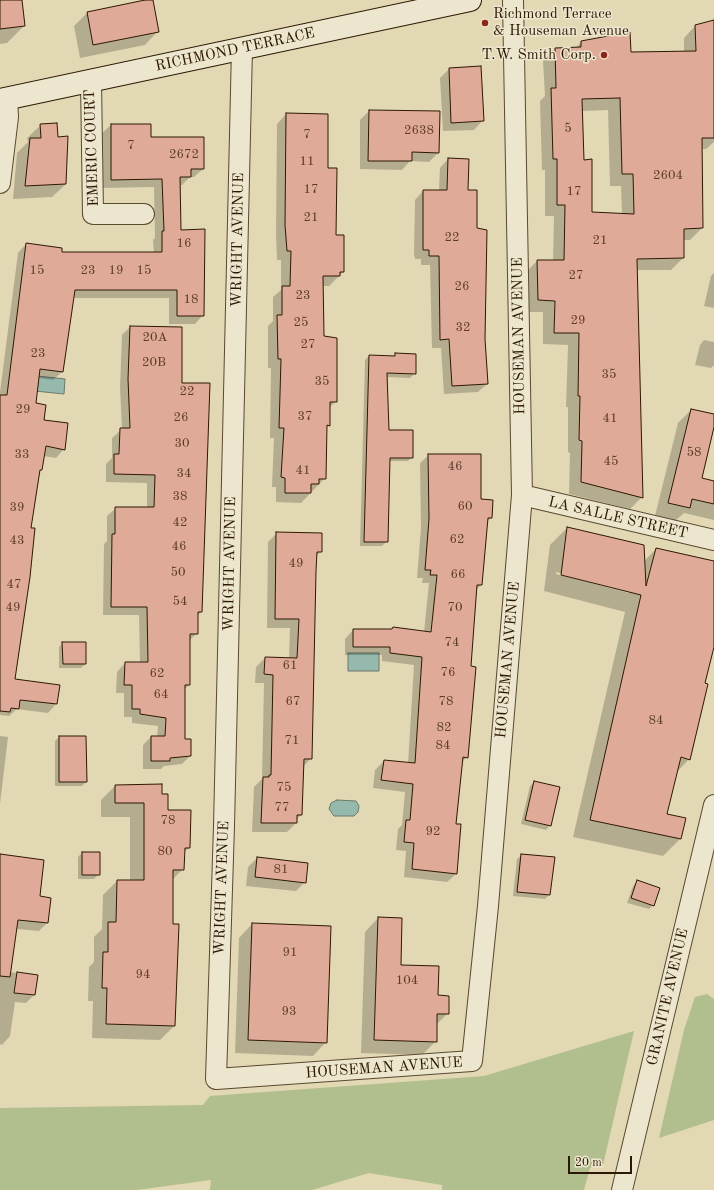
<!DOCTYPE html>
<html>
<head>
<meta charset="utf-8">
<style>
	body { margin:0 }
	#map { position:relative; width:714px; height:1190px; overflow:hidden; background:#e2d8b3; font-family:"Old Standard TT",serif }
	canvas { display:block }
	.scale { position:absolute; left:568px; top:1156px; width:64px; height:18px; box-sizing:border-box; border:2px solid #2d1803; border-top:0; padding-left:5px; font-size:12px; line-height:14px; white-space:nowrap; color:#2d1803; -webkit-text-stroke:3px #ece6ce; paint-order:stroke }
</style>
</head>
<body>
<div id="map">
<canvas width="714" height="1190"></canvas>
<div class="scale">20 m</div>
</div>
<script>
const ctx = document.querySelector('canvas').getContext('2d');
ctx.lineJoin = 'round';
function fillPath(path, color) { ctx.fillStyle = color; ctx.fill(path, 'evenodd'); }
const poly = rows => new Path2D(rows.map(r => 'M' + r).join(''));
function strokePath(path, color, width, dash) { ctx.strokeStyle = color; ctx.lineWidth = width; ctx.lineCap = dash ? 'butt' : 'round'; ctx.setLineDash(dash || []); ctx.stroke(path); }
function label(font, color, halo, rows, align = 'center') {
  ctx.font = font + ' "Old Standard TT",serif'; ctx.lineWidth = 3; ctx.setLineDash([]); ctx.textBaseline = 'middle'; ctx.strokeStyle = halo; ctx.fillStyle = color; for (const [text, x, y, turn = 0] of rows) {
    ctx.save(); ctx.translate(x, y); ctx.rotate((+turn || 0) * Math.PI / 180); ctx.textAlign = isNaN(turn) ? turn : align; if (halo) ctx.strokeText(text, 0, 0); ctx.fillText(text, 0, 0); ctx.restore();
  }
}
const green = poly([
	[707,994,714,999,714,1120,659,1138,684,1030,695,997],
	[634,1031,603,1165,590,1168,584,1190,442,1190,442,1185,369,1173,312,1190,210,1190,211,1180,137,1190,0,1190,0,1108,203,1105,210,1096,484,1076]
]);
const water = poly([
	[37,376,65,379,64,394,35,391,37,376],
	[348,653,379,653,379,671,348,671,348,653],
	[337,800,356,801,359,806,358,812,354,816,334,816,329,809,331,803,337,800]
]);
const shadow = poly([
	[0,0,21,0,24,26,7,43,0,44],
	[152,0,158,31,145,45,80,58,74,26,87,13],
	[714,21,714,142,706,149,701,149,702,228,690,240,683,240,683,258,671,270,636,270,642,497,630,509,569,494,570,453,568,452,568,407,566,407,568,345,543,344,543,312,526,312,525,273,537,261,553,261,554,216,545,216,545,170,542,170,540,101,545,96,543,61,555,49,575,49,581,42,630,53,684,52,684,38,696,25],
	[608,110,610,186,621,186,622,214,591,213,583,161,582,111],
	[480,67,483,120,474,130,443,131,440,78,449,69],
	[369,111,438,153,429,162,410,161,402,170,360,169,360,120],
	[286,114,327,169,335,236,343,236,343,272,329,286,322,286,323,337,336,401,329,408,329,425,326,428,325,478,301,503,276,502,276,487,272,487,274,438,270,438,271,368,268,368,268,326,273,321,273,297,281,290,281,260,277,260,276,235,277,124],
	[41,125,57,138,66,184,52,197,13,199,17,153,28,142,27,138],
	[111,125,150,125,150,138,203,169,194,177,190,177,182,185,179,185,180,231,203,315,195,324,169,324,169,298,73,298,62,372,53,380,38,378,35,404,43,421,64,449,56,458,43,456,41,470,38,472,30,528,14,680,56,704,48,713,17,709,9,716,0,715,0,392,18,253,26,244,61,253,154,253,153,240,155,238,154,187,102,188,102,133],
	[448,159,467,191,476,229,487,384,478,392,444,394,441,348,432,348,430,265,421,265,421,259,415,259,414,254,415,200,423,191,439,191,440,168],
	[714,273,714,308,704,306,711,276],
	[130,327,181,328,181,384,201,612,197,616,197,633,189,641,189,685,184,690,184,740,190,756,182,764,164,766,161,769,143,769,143,745,151,737,157,737,158,726,132,723,132,717,124,717,124,693,116,693,117,672,125,663,140,663,139,615,103,615,104,544,107,541,107,516,116,508,147,508,147,483,106,482,106,464,112,458,112,438,122,429,120,388,122,335],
	[704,340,714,342,714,365,711,368,695,365,700,345],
	[396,354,415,373,410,378,386,377,388,431,412,457,408,461,389,461,387,541,382,546,360,546,365,360,369,356,393,357],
	[691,410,714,415,714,423,701,479,714,482,714,520,684,513,675,521,655,516,678,423],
	[429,455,480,500,491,518,486,522,481,585,476,590,470,667,467,757,461,763,455,825,456,874,447,882,404,877,406,851,396,850,398,829,402,825,405,792,373,788,375,770,384,761,408,764,414,665,382,661,382,655,345,655,345,639,353,630,390,630,393,628,424,632,429,583,422,583,423,578,417,578,421,528,420,463],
	[567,528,644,561,656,549,714,562,714,643,689,759,676,773,666,814,680,839,663,856,573,837,625,612,544,591,550,545],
	[556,572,629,591,629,593,556,574],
	[277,533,321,551,316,556,311,758,303,767,301,815,296,820,296,823,287,832,252,832,254,787,262,779,264,683,255,683,256,667,265,658,289,659,290,628,267,628,268,542],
	[63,643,85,664,81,668,59,668,59,647],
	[0,736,8,737,0,804],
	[59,737,85,737,86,782,82,786,55,786,55,741],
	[534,782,550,825,546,830,521,824,530,786],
	[115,786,161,795,167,811,189,848,183,853,183,869,172,880,174,1026,160,1040,92,1038,93,1001,88,1001,89,967,94,962,94,937,102,929,103,895,117,881,130,881,130,817,101,817,101,800],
	[82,853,99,874,94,879,78,879,78,857],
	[0,855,38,897,47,923,39,931,16,929,10,972,37,976,34,995,26,1003,15,1002,10,1036,2,1045,0,1044],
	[522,855,549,895,545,899,513,896,517,859],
	[257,858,305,882,296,891,246,886,248,867],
	[637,881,653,905,649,909,627,903,633,886],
	[378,918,400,966,437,996,448,1013,436,1025,436,1041,422,1055,361,1053,365,932],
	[252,924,326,1042,313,1056,235,1053,239,938]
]);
const building = poly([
	[0,0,22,0,25,26,0,29,0,0],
	[145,0,153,0,159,32,93,45,87,12,145,0],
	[714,20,714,138,702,138,703,228,684,229,684,258,637,259,643,498,581,482,582,441,579,440,580,396,578,396,579,333,554,333,555,301,538,300,537,260,564,260,565,205,557,205,557,159,553,159,551,88,556,88,555,48,581,47,581,41,630,32,631,52,696,51,695,25,714,20],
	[620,98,622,174,633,174,634,214,592,212,592,159,584,160,582,99,620,98],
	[481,66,484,121,451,123,449,68,481,66],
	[369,110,440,111,439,153,412,152,412,161,368,161,369,110],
	[286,113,328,114,328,168,337,168,336,235,344,235,344,272,340,272,340,276,323,276,324,336,337,338,337,402,330,402,330,426,327,425,326,479,319,479,319,484,311,484,311,493,285,493,285,478,281,477,284,428,279,428,281,359,278,359,277,315,282,315,282,286,290,286,291,251,287,251,285,225,286,113],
	[57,123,58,137,68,136,66,184,25,186,30,138,41,138,40,124,57,123],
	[111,124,151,124,151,137,204,137,204,169,191,169,191,177,180,177,181,230,205,229,204,316,177,316,177,290,75,290,63,372,40,369,36,403,46,405,44,420,68,423,65,450,46,446,42,470,40,470,31,528,35,528,30,577,15,679,60,685,57,704,20,700,19,709,11,708,10,712,0,711,0,395,7,395,26,243,62,248,62,252,162,252,162,231,164,231,162,179,111,180,111,124],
	[448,158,469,159,468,190,477,190,477,228,487,230,485,339,488,384,452,386,449,339,440,340,439,256,429,256,429,250,423,250,423,190,447,190,448,158],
	[130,326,182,327,182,383,210,383,202,612,198,612,198,634,190,634,190,685,185,685,185,739,191,739,191,756,170,758,170,761,151,761,151,736,165,736,166,718,140,714,140,709,132,709,132,685,124,685,125,662,148,662,147,607,111,607,112,534,115,534,115,507,154,507,155,475,114,474,114,454,119,454,120,428,130,428,128,379,130,326],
	[395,353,416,354,416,374,387,373,389,430,413,430,413,458,390,458,388,542,364,542,369,355,395,356,395,353],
	[691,409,714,414,714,427,702,478,714,481,714,504,692,499,690,508,668,503,691,409],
	[428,454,481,454,481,499,493,500,492,518,488,518,482,585,477,585,471,666,476,667,468,758,463,757,456,824,461,824,457,874,412,869,414,843,404,842,406,820,410,820,413,784,381,780,384,760,415,763,422,657,390,653,390,647,353,647,353,629,392,629,393,627,431,632,437,575,430,575,431,570,425,570,429,519,428,454],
	[567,527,644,545,646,586,656,548,714,561,714,647,705,683,708,684,690,760,681,757,667,814,686,818,681,839,590,820,641,595,561,575,567,527],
	[276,532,322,533,322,552,317,552,316,571,312,759,304,759,302,815,297,815,297,823,261,823,263,777,269,777,269,775,271,775,273,675,264,674,265,657,297,658,299,619,275,619,276,532],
	[62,642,86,642,86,664,63,664,62,642],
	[59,736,86,736,87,782,59,782,59,736],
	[534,781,560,787,551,826,525,820,534,781],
	[162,784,162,794,168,794,168,810,191,810,190,848,185,848,184,870,173,870,173,924,179,924,175,1026,106,1024,107,988,102,988,103,952,108,952,108,922,116,922,117,880,144,880,144,803,115,803,115,785,162,784],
	[82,852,100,852,100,875,82,875,82,852],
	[0,854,44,860,40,896,51,898,48,923,18,920,10,977,0,976,0,854],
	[521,854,555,857,550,895,517,892,521,854],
	[257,857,308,863,306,883,255,877,257,857],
	[637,880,660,888,654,906,631,898,637,880],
	[378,917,402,918,401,965,439,966,438,995,449,996,449,1014,437,1014,437,1042,374,1040,378,917],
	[252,923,331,926,327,1043,248,1040,252,923],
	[17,972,38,975,35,995,14,993,17,972]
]);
const minor = poly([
	[242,48,224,826,216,1079,472,1061,488,906,522,495,513,0],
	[91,81,93,214,144,214],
	[0,183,8,117,7,98],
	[522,495,714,540],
	[622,1190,714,805]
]);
const secondary = poly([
	[0,100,470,0]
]);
const markers = [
	[485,23,4,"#8f2418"],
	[604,55,4,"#8f2418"]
];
const numberNames = [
	["5",568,129],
	["2638",419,131],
	["7",307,135],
	["7",131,146],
	["2672",184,155],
	["11",307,162],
	["2604",668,176],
	["17",311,190],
	["17",574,192],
	["21",311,218],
	["22",452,238],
	["21",600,241],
	["16",184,244],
	["15",37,271],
	["23",88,271],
	["19",116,271],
	["15",144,271],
	["27",576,276],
	["26",462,287],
	["23",303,296],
	["18",191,300],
	["29",578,321],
	["25",301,323],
	["32",463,328],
	["20A",155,338],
	["27",308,345],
	["23",38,354],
	["20B",154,363],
	["35",609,375],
	["35",322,382],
	["22",187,392],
	["29",23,410],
	["37",305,417],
	["26",181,418],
	["41",610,419],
	["30",182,444],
	["58",694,453],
	["33",22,455],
	["45",611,462],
	["46",455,467],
	["41",303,471],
	["34",184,474],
	["38",180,497],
	["60",465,507],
	["39",17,508],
	["42",180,523],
	["62",457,540],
	["43",17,541],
	["46",179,547],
	["49",296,564],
	["50",178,573],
	["66",458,575],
	["47",14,585],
	["54",180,602],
	["49",13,608],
	["70",455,608],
	["74",452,643],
	["61",290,666],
	["76",448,673],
	["62",157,674],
	["64",161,695],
	["67",293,702],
	["78",446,702],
	["84",656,721],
	["82",444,728],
	["71",292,741],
	["84",443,746],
	["75",284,788],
	["77",282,808],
	["78",168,821],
	["92",433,832],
	["80",165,852],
	["81",281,870],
	["91",290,953],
	["94",143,975],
	["104",407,981],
	["93",289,1012]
];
const poiNames = [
	["Richmond Terrace",493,14],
	["& Houseman Avenue",493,31],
	["T.W. Smith Corp.",596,55,"right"]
];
const streetNames = [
	["RICHMOND TERRACE",235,50,-12],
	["EMERIC COURT",92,148,-92],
	["WRIGHT AVENUE",238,240,-89],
	["HOUSEMAN AVENUE",519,336,-91],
	["LA SALLE STREET",618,518,13],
	["WRIGHT AVENUE",230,564,-89],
	["HOUSEMAN AVENUE",508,660,-85],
	["WRIGHT AVENUE",222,888,-88],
	["GRANITE AVENUE",668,997,-77],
	["HOUSEMAN AVENUE",384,1068,-4]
];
fillPath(green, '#b1bf8e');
fillPath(water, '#95baad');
strokePath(water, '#6b7969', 1);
fillPath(shadow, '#0003');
fillPath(building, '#dfaa97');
strokePath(building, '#2d1803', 1);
strokePath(minor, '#5a482f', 22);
strokePath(secondary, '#2d1803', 24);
strokePath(minor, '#ece6ce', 20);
strokePath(secondary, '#ece6ce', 22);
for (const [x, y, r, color] of markers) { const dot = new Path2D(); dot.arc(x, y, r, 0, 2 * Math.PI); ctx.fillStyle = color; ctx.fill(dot); strokePath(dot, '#ece6ce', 1.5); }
label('13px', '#5a3c28', null, numberNames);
label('15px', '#2d1803', '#ece6ce', poiNames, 'left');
label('15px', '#2d1803', '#ece6ce', streetNames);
</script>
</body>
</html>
